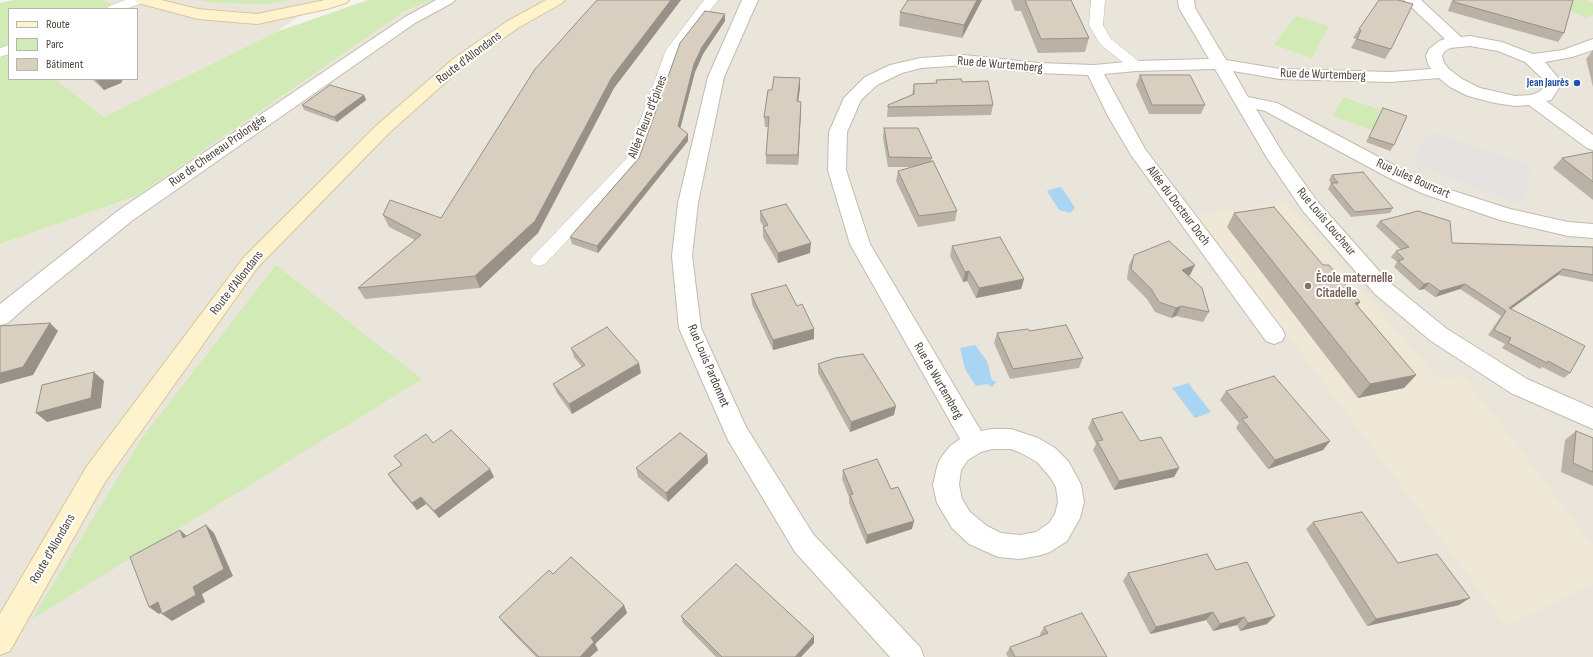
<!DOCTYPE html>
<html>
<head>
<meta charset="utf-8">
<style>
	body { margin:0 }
	#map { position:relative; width:1593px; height:657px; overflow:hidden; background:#f6f3ec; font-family:"Sofia Sans Condensed",sans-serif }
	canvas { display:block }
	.legend { position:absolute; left:8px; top:8px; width:130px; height:72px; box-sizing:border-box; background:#fff; border:1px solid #b7b4b0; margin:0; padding:5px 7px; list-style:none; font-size:12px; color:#4b4439 }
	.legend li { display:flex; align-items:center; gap:8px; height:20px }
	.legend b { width:20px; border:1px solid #b7b4b0 }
</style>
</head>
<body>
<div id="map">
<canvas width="1593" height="657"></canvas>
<ul class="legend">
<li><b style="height:5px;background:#fff3cd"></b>Route</li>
<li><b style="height:11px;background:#d2eab5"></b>Parc</li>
<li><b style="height:11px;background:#d8cfc1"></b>Bâtiment</li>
</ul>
</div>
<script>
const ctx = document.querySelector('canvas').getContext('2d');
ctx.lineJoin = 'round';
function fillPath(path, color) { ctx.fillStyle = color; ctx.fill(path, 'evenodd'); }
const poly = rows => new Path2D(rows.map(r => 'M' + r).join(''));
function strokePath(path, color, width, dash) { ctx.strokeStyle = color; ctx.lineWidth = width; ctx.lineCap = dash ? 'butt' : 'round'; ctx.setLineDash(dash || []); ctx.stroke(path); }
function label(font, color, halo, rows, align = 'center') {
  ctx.font = font + ' "Sofia Sans Condensed",sans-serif'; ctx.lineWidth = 4; ctx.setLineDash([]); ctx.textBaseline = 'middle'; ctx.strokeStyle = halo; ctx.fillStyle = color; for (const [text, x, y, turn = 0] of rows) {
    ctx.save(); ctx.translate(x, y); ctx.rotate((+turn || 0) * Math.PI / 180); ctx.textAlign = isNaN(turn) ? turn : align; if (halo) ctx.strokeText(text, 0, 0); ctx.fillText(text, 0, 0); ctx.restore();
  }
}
const residential = poly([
	[101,0,322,0,276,32,104,117,55,79,137,79,137,9,127,9],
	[432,0,1593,0,1593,657,0,657,0,244,139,195,405,11]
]);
const education = poly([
	[1286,202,1439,380,1463,375,1593,545,1593,584,1506,626,1197,215]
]);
const green = poly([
	[14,0,101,0,127,9,9,9,9,79,55,79,104,117,276,32,368,0,432,0,405,11,139,195,0,244,0,3],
	[199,0,291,0,269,4,214,3],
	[1562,0,1586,0,1593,3,1593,15,1586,18,1556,3],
	[1296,16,1329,26,1312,58,1274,45],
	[1343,97,1381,110,1372,130,1332,116],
	[276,265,422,379,32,619,142,438]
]);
const parking = poly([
	[1429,131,1532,166,1523,205,1413,164]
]);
const water = poly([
	[1059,187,1062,188,1075,208,1070,213,1059,210,1047,191],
	[975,345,987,361,992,380,996,382,992,387,987,384,976,386,965,369,960,348],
	[1188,383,1211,412,1195,418,1172,388]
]);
const service = poly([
	[125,0,144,0,142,3,126,9,107,9,109,6,125,0],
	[704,0,718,0,680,50,639,165,545,264,539,266,533,264,530,260,533,256,626,159,666,50,704,0],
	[1091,0,1105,0,1103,25,1111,39,1141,63,1143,66,1141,69,1136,70,1131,69,1100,44,1089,25,1091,0],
	[9,45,9,54,0,57,0,48,9,45]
]);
const minor = poly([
	[436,0,455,0,452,3,415,23,133,220,28,305,8,323,0,325,0,304,119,210,405,17,436,0],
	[742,0,758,0,724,77,698,203,692,256,701,328,746,427,813,534,920,647,924,657,890,657,795,552,728,440,679,328,672,256,678,203,708,77,742,0],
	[1178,0,1194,0,1195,8,1226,60,1280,69,1390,72,1431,69,1428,64,1426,56,1429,49,1439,41,1445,39,1404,0,1421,0,1461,37,1470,36,1502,42,1533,54,1563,50,1593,39,1593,50,1572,57,1545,62,1559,79,1559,88,1551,100,1546,101,1593,135,1593,150,1587,148,1529,105,1515,106,1495,103,1468,96,1450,87,1439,78,1390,82,1280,79,1233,71,1248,97,1277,103,1403,170,1438,186,1510,209,1568,222,1593,224,1593,238,1568,236,1500,220,1424,194,1389,178,1265,111,1256,109,1284,155,1317,201,1389,282,1447,329,1527,379,1593,408,1593,429,1511,393,1431,341,1375,294,1303,211,1267,158,1215,69,1136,71,1104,74,1145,149,1282,329,1285,335,1282,341,1274,344,1266,341,1131,155,1108,116,1088,75,1038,73,964,65,921,68,902,73,877,85,861,100,847,132,846,170,870,244,981,431,992,429,1011,429,1038,438,1055,448,1068,461,1077,477,1081,485,1084,502,1080,518,1067,541,1050,552,1041,555,1020,559,998,557,969,544,952,528,937,503,933,485,937,467,940,459,950,446,960,439,850,244,828,170,829,132,844,98,865,77,890,65,921,58,964,55,1038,63,1094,65,1136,61,1209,59,1179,8,1178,0],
	[1470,46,1498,51,1525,62,1543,79,1543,88,1539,92,1531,95,1515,96,1480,88,1462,79,1449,69,1444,63,1442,56,1444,52,1450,48,1470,46],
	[992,449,1011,449,1021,453,1037,462,1050,477,1056,487,1058,502,1055,514,1049,523,1036,532,1020,535,1001,533,987,526,970,512,962,499,959,485,961,470,968,460,981,452,992,449]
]);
const secondary = poly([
	[135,0,161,0,198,9,257,14,325,0,349,0,346,3,327,9,257,24,198,19,138,3,135,0],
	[546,0,565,0,562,3,518,28,465,65,389,133,258,267,105,482,10,651,0,655,0,614,87,466,244,257,377,125,453,59,506,22,546,0]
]);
const wall = poly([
	[597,0,681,0,614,88,538,233,480,288,365,299,358,288,415,240,389,227,383,215,441,218],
	[982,0,962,38,899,26,900,12],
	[1011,0,1071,0,1089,38,1085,52,1038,53,1021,11,1015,11],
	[1379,0,1391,49,1385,59,1351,48,1356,39,1353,38,1359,29],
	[1452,0,1573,0,1564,33,1558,42,1448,11],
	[725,14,725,21,703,54,695,72,680,128,688,134,688,141,598,253,572,244,570,237,639,158],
	[1593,50,1593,87,1586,59],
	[1140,75,1205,105,1201,114,1149,114,1136,85],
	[800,78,800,88,798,101,801,111,798,165,766,164,766,155,768,127,765,127,764,117,772,90],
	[92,79,123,79,121,83,104,90],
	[936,80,962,82,993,105,991,115,887,117,888,105,912,95,914,84,936,83],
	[364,95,366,100,337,122,304,110,302,105],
	[1383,108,1394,145,1390,151,1366,142],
	[884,128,932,158,931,162,957,211,955,221,918,227,896,181,898,171,911,167,888,167,883,138],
	[1593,152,1593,200,1553,168,1562,158],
	[1332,175,1393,208,1390,213,1351,217,1328,189,1331,183,1329,180],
	[760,211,810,253,778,263,763,237,763,227,764,227,760,221],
	[1234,213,1358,306,1416,375,1404,388,1358,398,1227,227],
	[1380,221,1452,243,1593,247,1593,282,1558,275,1511,309,1570,373,1564,378,1542,367,1540,369,1502,348,1505,344,1488,335,1501,316,1460,289,1435,297,1424,289,1419,290,1394,267,1397,262,1391,257,1396,251,1401,250,1376,226],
	[952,246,1024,279,1021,289,976,298,967,281,963,282,950,256],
	[1134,255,1190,275,1188,276,1209,312,1203,322,1176,316,1171,318,1155,312,1147,299,1127,279,1129,265],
	[751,294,797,306,814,329,814,339,773,350,752,304],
	[1030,331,1083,358,1079,368,1010,379,994,343,997,333],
	[571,348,641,373,572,414,557,393,553,384,582,367,574,357],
	[818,364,894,415,850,432,818,373],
	[1226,391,1330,441,1323,450,1268,469,1236,428,1239,423,1220,400],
	[1092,419,1140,441,1179,468,1174,477,1114,490,1093,450,1096,444,1088,428],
	[1576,431,1593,438,1593,486,1561,472,1565,440],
	[433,443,494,477,439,518,426,504,417,510,393,482,388,474,401,465,394,456],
	[707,454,708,463,668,502,638,477,636,468],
	[843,470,891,489,912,529,866,544,849,503,849,497,842,479],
	[1313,522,1398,563,1459,605,1367,626,1306,529],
	[1216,570,1267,624,1240,631,1237,625,1213,631,1206,620,1150,634,1123,581,1128,573],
	[553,574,624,605,627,613,595,644,598,650,590,657,536,657,504,624,499,617],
	[681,616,814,636,814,643,801,657,716,657,683,623],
	[1044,627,1107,657,1008,657,1006,654,1010,647,1041,636,1040,634]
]);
const shadedWall = poly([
	[671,0,681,0,614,88,538,233,480,288,475,276,612,77],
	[977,0,982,0,962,38,964,25],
	[725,14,725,21,703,54,695,72,679,133,678,126,694,64,702,47],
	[800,78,800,88,797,111,797,101],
	[103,79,123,79,121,83,104,90,97,81],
	[364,95,366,100,337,122,334,117],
	[801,102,801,111,798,165,798,155],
	[688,134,688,141,598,253,597,246],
	[811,243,810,253,778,263,778,253],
	[1195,265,1190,275,1177,280,1182,270],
	[1563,269,1558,275,1504,314,1509,308],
	[969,271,967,281,963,282,965,272],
	[1024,279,1021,289,976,298,979,288],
	[1429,283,1424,289,1419,290,1424,284],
	[1465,284,1460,289,1435,297,1440,291],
	[1360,302,1350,316,1355,303],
	[1181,306,1176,316,1171,318,1176,308],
	[50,323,58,331,33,375,0,384,0,373],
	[814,329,814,339,773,350,773,340],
	[639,363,641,373,572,414,569,404],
	[94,372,104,381,101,408,47,422,36,413],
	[1416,375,1404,388,1358,398,1370,384],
	[896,406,894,415,850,432,851,422],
	[1330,441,1323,450,1268,469,1275,460],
	[707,454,708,463,668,502,666,493],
	[1179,468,1174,477,1114,490,1119,481],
	[490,469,494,477,439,518,434,511],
	[421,497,426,504,417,510,412,503],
	[914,521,912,529,866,544,867,535],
	[206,525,214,533,233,576,202,594,205,602,172,621,162,614],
	[180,530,189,538,183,538],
	[1470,598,1459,605,1367,626,1376,619],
	[158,602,167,609,159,614,149,607],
	[624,605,627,613,595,644,598,650,590,657,580,657,591,638],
	[1213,612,1206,620,1150,634,1156,627],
	[1275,616,1267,624,1240,631,1248,623],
	[1244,617,1237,625,1213,631,1220,624],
	[814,636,814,643,801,657,795,657]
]);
const building = poly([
	[597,0,671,0,612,77,535,221,475,276,358,288,421,235,383,215,390,200,441,218,535,69,597,0],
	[908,0,977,0,964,25,900,12,908,0],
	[1025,0,1071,0,1089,38,1041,39,1025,0],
	[1379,0,1398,0,1413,4,1391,49,1357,39,1361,30,1359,29,1379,0],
	[1454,0,1573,0,1564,33,1454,2,1454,0],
	[705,11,725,14,702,47,694,64,678,126,688,134,597,246,570,237,639,158,680,43,705,11],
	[1140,75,1190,75,1205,105,1152,105,1140,75],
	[774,77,800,78,797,101,801,102,798,155,766,155,769,117,764,117,768,90,772,90,774,77],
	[95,79,103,79,97,81,95,79],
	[961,79,962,82,988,81,993,105,888,107,888,105,914,94,914,84,937,83,936,80,961,79],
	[330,85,364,95,334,117,302,105,330,85],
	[1383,108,1407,116,1394,145,1369,137,1383,108],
	[884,128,918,128,932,158,889,157,884,128],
	[1593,152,1593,182,1562,158,1593,152],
	[933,161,957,211,919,216,898,171,933,161],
	[1363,172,1393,208,1355,212,1331,183,1338,183,1332,175,1363,172],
	[786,204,811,243,778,253,763,227,768,225,760,211,786,204],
	[1274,207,1323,265,1329,265,1360,302,1355,303,1416,375,1370,384,1234,213,1274,207],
	[1418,211,1450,221,1452,243,1593,247,1593,275,1563,269,1509,308,1585,346,1570,373,1548,361,1547,363,1508,343,1511,338,1494,330,1506,311,1465,284,1440,291,1429,283,1424,284,1398,261,1404,259,1396,251,1409,247,1380,221,1418,211],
	[1000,237,1024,279,979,288,969,271,965,272,952,246,1000,237],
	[1169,241,1195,265,1182,270,1202,288,1209,312,1181,306,1176,308,1159,302,1151,289,1131,269,1134,255,1169,241],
	[786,285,797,306,802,304,814,329,773,340,751,294,786,285],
	[50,323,23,367,0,373,0,326,50,323],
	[1066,325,1083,358,1013,369,997,333,1028,329,1030,331,1066,325],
	[607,327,639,363,569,404,553,384,585,365,571,348,607,327],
	[863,354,896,406,851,422,818,364,835,358,863,354],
	[94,372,91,398,36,413,42,385,94,372],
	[1274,376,1330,441,1275,460,1242,419,1248,417,1226,391,1274,376],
	[1122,412,1140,441,1161,437,1179,468,1119,481,1097,441,1103,440,1092,419,1122,412],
	[451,430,490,469,434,511,421,497,412,503,388,474,402,465,394,456,426,434,433,443,451,430],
	[1576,431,1593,438,1593,472,1573,463,1576,431],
	[680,433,707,454,666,493,636,468,680,433],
	[877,459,891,489,898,487,914,521,867,535,850,495,853,494,843,470,877,459],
	[1362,512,1398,563,1437,554,1470,598,1376,619,1313,522,1362,512],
	[206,525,224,569,193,587,196,595,162,614,158,602,149,607,130,557,180,530,183,538,206,525],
	[1207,554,1216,570,1247,562,1275,616,1248,623,1244,617,1220,624,1213,612,1156,627,1128,573,1207,554],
	[571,557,624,605,591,638,594,642,580,657,539,657,499,617,549,570,553,574,571,557],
	[736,564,814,636,795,657,722,657,681,616,736,564],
	[1082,613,1107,657,1015,657,1010,647,1048,633,1044,627,1082,613]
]);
const markers = [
	[1577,83,4,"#1a4fb4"],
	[1308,286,4,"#8d6e63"]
];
const farTransitnames = [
	["Jean Jaurès",1569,83]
];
const streetNames = [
	["Route d'Allondans",469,58,-37],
	["Rue de Wurtemberg",1000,65,5],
	["Rue de Wurtemberg",1323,75,2],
	["Allée Fleurs d'Épines",648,117,-69],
	["Rue de Cheneau Prolongée",218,151,-35],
	["Rue Jules Bourcart",1413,179,24],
	["Allée du Docteur Doch",1178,206,53],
	["Rue Louis Loucheur",1326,222,50],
	["Route d'Allondans",237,283,-52],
	["Rue Louis Pardonnet",708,366,67],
	["Rue de Wurtemberg",938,381,60],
	["Route d'Allondans",53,549,-60]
];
const educationNames = [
	["École maternelle",1316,279],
	["Citadelle",1316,294]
];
fillPath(residential, '#eae5da');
fillPath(education, '#efe8d6');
fillPath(green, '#d2eab5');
fillPath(parking, '#e5e3e0');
fillPath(water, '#a9d4f2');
strokePath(service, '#c2bbae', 1);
strokePath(minor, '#c2bbae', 2);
strokePath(secondary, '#d6c79b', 2);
fillPath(service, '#fff');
fillPath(minor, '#fff');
fillPath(secondary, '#fff3cd');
fillPath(wall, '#bab2a6');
fillPath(shadedWall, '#979187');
fillPath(building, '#d8cfc1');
strokePath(building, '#979187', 1);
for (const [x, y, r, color] of markers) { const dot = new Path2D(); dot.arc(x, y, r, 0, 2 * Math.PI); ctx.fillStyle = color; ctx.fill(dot); strokePath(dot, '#fff', 1.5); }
label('bold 11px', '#164399', '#fff', farTransitnames, 'right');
label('13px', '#4b4439', '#fff', streetNames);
label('bold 13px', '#785e54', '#fff', educationNames, 'left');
</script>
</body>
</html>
